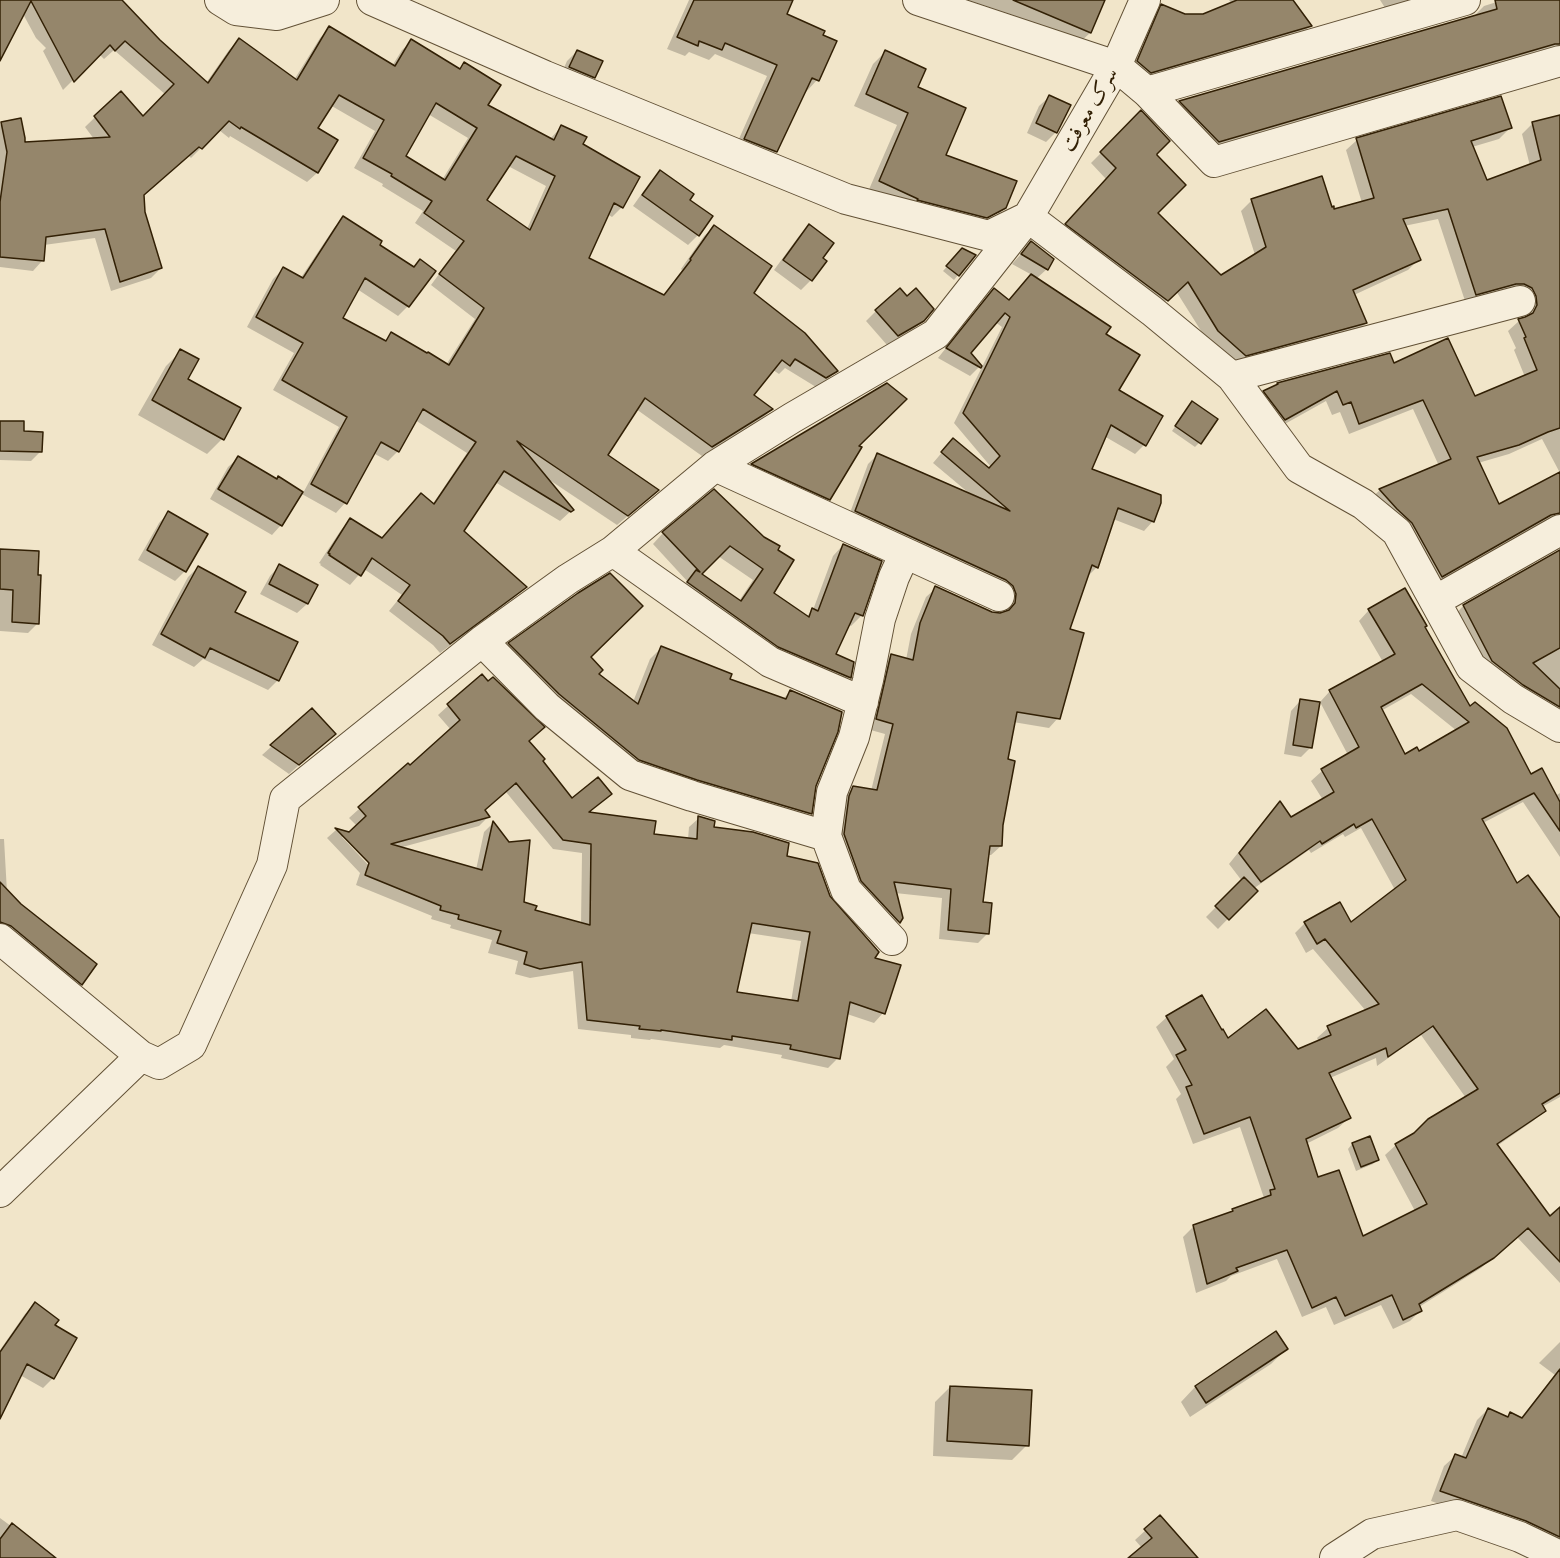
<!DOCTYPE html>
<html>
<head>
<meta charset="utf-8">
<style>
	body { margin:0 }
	canvas { display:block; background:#f1e5c9 }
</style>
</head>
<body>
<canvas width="1560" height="1558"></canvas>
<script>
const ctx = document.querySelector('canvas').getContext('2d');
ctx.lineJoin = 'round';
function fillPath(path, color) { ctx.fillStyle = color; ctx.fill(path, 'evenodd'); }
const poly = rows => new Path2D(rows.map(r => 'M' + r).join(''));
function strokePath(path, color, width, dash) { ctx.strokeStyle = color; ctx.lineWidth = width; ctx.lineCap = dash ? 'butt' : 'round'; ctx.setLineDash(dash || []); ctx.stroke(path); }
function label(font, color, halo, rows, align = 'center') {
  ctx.font = font + ' "Gentium Book Plus",Amiri,serif'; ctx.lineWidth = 6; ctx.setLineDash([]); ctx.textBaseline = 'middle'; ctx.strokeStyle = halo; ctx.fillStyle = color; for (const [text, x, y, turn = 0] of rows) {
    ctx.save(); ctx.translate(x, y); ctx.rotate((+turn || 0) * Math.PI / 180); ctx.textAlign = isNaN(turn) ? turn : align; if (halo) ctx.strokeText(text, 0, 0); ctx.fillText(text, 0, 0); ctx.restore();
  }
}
const shadow = poly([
	[0,0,120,0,159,41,206,83,229,50,239,40,294,80,320,38,330,28,392,66,402,50,412,41,459,70,465,64,486,106,550,139,562,126,581,145,622,207,612,217,607,214,587,259,663,296,682,270,681,269,704,236,714,227,752,293,836,371,826,381,816,387,785,368,779,374,773,370,752,396,771,410,762,419,702,456,636,409,606,455,647,500,617,525,545,477,572,510,560,521,495,482,462,531,525,587,515,597,440,653,433,645,389,611,402,595,364,569,350,585,320,565,321,564,319,563,341,530,350,520,382,540,432,505,467,453,415,420,398,451,388,461,373,453,345,503,336,513,300,493,281,525,272,535,210,499,228,467,238,458,276,480,278,478,303,493,339,427,273,390,294,353,247,327,273,279,283,269,300,279,334,228,343,218,378,245,408,306,398,316,357,289,341,319,384,342,391,334,446,365,475,319,431,285,456,251,415,223,423,211,382,186,383,184,354,168,375,131,330,105,316,129,336,141,317,173,307,182,230,136,229,138,219,130,191,158,188,155,142,195,143,212,161,268,151,278,111,291,95,238,44,245,42,261,33,271,0,267,0,125,2,123,23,144,94,139,85,127,120,93,143,118,166,95,114,50,104,59,99,54,63,90,43,51,46,48,36,38,22,12],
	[428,114,468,138,442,180,404,156],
	[508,166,546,186,527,229,485,201],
	[689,0,791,0,785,15,821,36,835,42,817,80,806,92,804,91,776,152,765,163,734,150,767,76,715,54,709,60,689,52,685,56,667,49],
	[940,0,1103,0,1090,33,1078,44],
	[1229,0,1291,0,1310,26,1299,37,1139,84,1126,73,1150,17,1162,6,1185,15,1203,16,1232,4],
	[1380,0,1411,0,1405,6,1387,11],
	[1503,0,1560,0,1560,58,1208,152,1170,112,1180,102,1473,17,1484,6],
	[577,51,594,77,584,87,560,77,567,61],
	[885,52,916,88,944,155,1005,208,992,220,974,229,867,194,897,125,854,106,873,64],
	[998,211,998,214,981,222,980,220],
	[1049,97,1056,132,1046,142,1027,133,1039,106],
	[1560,117,1560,473,1542,439,1509,454,1478,463,1499,506,1560,474,1560,527,1431,587,1369,500,1380,490,1439,466,1413,409,1349,434,1340,412,1332,415,1326,401,1274,430,1254,402,1264,392,1394,365,1475,398,1525,377,1514,350,1516,348,1508,331,1519,321,1527,317,1526,307,1466,304,1438,219,1404,226,1419,259,1408,270,1354,295,1366,323,1355,334,1235,365,1208,342,1176,291,1156,311,1056,235,1106,179,1091,163,1129,125,1155,154,1156,213,1220,277,1255,255,1241,211,1252,200,1333,211,1362,203,1346,150,1357,140,1510,128,1499,139,1472,147,1486,182,1530,166,1522,134,1532,124],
	[660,172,688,201,711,217,698,235,688,245,633,206,650,182],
	[809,226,821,258,811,280,801,290,774,270,799,236],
	[1031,243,1047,269,1036,279,1104,335,1117,391,1144,445,1135,454,1104,436,1090,470,1153,521,1144,531,1113,519,1097,567,1088,576,1068,630,1058,718,1049,728,1013,722,1006,761,1001,846,991,855,987,855,981,903,988,933,978,943,939,939,942,898,895,893,901,918,889,931,835,844,844,797,854,787,871,791,885,734,867,729,882,665,891,656,906,660,911,634,926,597,936,588,991,613,1000,615,1006,613,1007,604,847,521,868,464,877,455,970,494,933,463,944,450,989,470,991,467,954,423,1002,327,995,322,969,353,980,366,970,376,938,358,985,299,994,290,1008,301,1032,275,1012,264],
	[962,250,958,275,954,280,943,271],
	[876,311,923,320,913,330,887,345,866,321],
	[181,351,186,379,222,439,207,454,138,415,166,366],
	[887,384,857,446,829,499,819,509,743,474,752,465],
	[1188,408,1199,443,1195,447,1172,431],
	[0,422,22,433,41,451,31,461,0,460],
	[168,513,185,571,175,581,138,560,159,523],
	[663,533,763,538,772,593,806,617,813,610,833,556,843,545,862,615,851,626,848,625,834,655,849,677,839,688,678,593,687,581,653,544],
	[718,556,753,580,739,601,700,575],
	[0,550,38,623,28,633,0,631],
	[1560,551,1560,724,1482,672,1453,617,1463,606],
	[279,566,316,586,307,604,297,613,260,594,270,576],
	[198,567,233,613,278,680,268,690,203,659,194,667,152,645,188,577],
	[1369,610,1423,627,1470,709,1530,776,1555,796,1560,793,1560,857,1523,802,1483,823,1517,885,1560,919,1560,1097,1542,1107,1544,1111,1533,1121,1497,1146,1548,1216,1560,1206,1560,1283,1517,1237,1481,1268,1419,1307,1421,1310,1410,1321,1393,1329,1381,1305,1334,1325,1326,1307,1302,1317,1277,1259,1231,1276,1226,1281,1196,1293,1183,1237,1194,1226,1228,1214,1233,1210,1264,1198,1240,1127,1193,1144,1176,1099,1181,1094,1166,1067,1174,1059,1156,1027,1167,1017,1228,1040,1298,1051,1319,1042,1317,1038,1328,1028,1366,1011,1313,949,1306,953,1295,933,1305,923,1351,924,1395,890,1361,828,1345,837,1343,834,1311,853,1309,850,1253,889,1255,891,1218,929,1206,917,1242,881,1229,864,1270,813,1280,803,1291,819,1323,800,1311,781,1322,771,1348,755,1320,702,1330,691,1383,662,1359,621],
	[1411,694,1457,731,1418,753,1404,756,1381,711],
	[1421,1035,1466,1098,1414,1135,1396,1145,1385,1155,1415,1211,1362,1238,1317,1179,1306,1144,1338,1128,1349,1118,1330,1078,1376,1058,1377,1066],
	[509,644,589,657,596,675,633,702,650,659,661,648,728,680,783,699,791,691,814,785,810,813,799,824,627,770,499,655],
	[481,676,541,761,572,800,610,794,588,813,653,835,688,839,689,827,699,818,713,828,786,857,829,897,873,958,883,1013,874,1023,847,1014,838,1058,828,1068,781,1058,782,1055,724,1045,720,1048,651,1039,650,1040,631,1038,631,1035,578,1029,573,971,530,978,515,974,518,961,488,953,492,940,450,928,451,925,431,919,432,916,356,885,360,873,327,838,336,830,350,834,357,826,349,818,408,765,410,767,451,730,438,715],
	[506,792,553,849,582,853,581,924,533,912,522,903,493,823,484,832,476,870,399,848,479,826,488,817,483,811],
	[344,835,375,868,373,870,342,837],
	[748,933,801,941,791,1002,735,993],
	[1300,701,1311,747,1301,757,1284,754,1291,711],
	[312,710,334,734,289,774,262,755],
	[0,839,4,839,7,892,81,984,70,995,0,937],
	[1369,1138,1377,1160,1373,1164,1356,1171,1348,1149,1352,1144],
	[35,1304,53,1326,53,1378,43,1388,20,1375,0,1415,0,1350,25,1314],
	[1276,1333,1286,1349,1271,1364,1190,1417,1181,1402,1195,1387],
	[1560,1342,1560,1553,1516,1532,1431,1501,1444,1466,1455,1456,1461,1458,1477,1420,1488,1409,1507,1418,1511,1414,1520,1419,1555,1375,1539,1363],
	[950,1387,1027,1445,1012,1460,933,1456,935,1402],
	[1160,1517,1196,1558,1131,1558,1142,1548,1135,1540],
	[0,1518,38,1546,39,1544,55,1557,0,1558]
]);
const building = poly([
	[0,0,122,0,160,40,208,83,239,38,297,80,329,26,395,66,411,39,460,69,464,62,501,85,488,105,554,140,561,125,587,137,583,144,640,177,623,208,614,203,589,258,664,295,691,260,690,259,714,225,772,266,754,293,805,333,838,371,826,378,795,359,790,366,782,360,754,395,773,409,712,447,645,398,608,455,659,490,628,516,517,441,574,510,571,512,504,471,464,531,527,587,450,644,443,636,398,601,410,585,372,558,361,576,329,555,330,554,328,553,350,518,382,538,421,493,434,504,476,442,423,409,399,452,381,442,347,504,311,484,347,417,282,380,303,343,256,317,283,267,303,278,343,216,382,241,380,245,414,267,420,259,436,271,409,307,365,278,343,318,386,341,391,332,427,353,428,352,449,365,484,308,439,274,464,241,424,213,432,201,391,176,392,174,363,158,384,120,339,95,318,128,338,140,318,173,241,127,240,129,229,121,202,149,199,147,144,195,145,212,162,268,120,282,105,229,46,237,44,261,0,257,0,202,7,152,1,122,21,118,25,138,25,142,110,137,94,116,121,91,143,116,174,84,125,41,115,51,110,45,74,82,31,1,0,61,0,0],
	[436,103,477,128,445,180,406,156,436,103],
	[516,156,555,176,530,230,487,200,516,156],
	[694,0,793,0,787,14,825,31,823,35,837,41,819,81,812,78,777,152,744,139,777,65,725,43,722,50,699,41,698,46,677,37,694,0],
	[1013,0,1105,0,1091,33,1013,0],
	[1237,0,1293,0,1312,26,1151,73,1137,61,1161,4,1185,14,1203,14,1237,0],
	[1495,0,1560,0,1560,44,1555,44,1219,142,1179,101,1497,9,1495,0],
	[577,50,603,61,595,78,569,67,577,50],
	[885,50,926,69,918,87,966,108,946,155,1017,181,1006,208,987,218,917,200,918,199,879,181,908,113,866,94,885,50],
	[1049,95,1071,105,1057,133,1036,123,1049,95],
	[1501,96,1512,128,1471,141,1487,180,1541,160,1532,122,1560,115,1560,428,1548,432,1519,445,1477,457,1499,504,1560,472,1560,513,1551,515,1442,577,1412,523,1397,509,1379,489,1451,459,1423,400,1359,424,1351,402,1343,405,1337,391,1285,420,1263,391,1278,384,1277,383,1390,353,1394,363,1448,338,1475,396,1537,370,1524,338,1526,337,1518,319,1525,317,1533,313,1537,305,1536,296,1532,288,1524,284,1516,284,1476,295,1448,209,1403,219,1421,260,1353,290,1367,323,1246,356,1218,331,1188,282,1168,301,1065,224,1116,168,1100,152,1141,110,1170,141,1157,154,1157,155,1186,185,1158,213,1221,275,1266,247,1251,199,1322,176,1332,207,1334,206,1334,209,1374,198,1356,138,1501,96],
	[660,170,694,194,690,200,713,216,699,236,642,195,660,170],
	[809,224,834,243,823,258,827,261,812,281,783,260,809,224],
	[1031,241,1054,259,1048,270,1021,254,1031,241],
	[962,248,976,255,959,276,946,266,962,248],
	[1031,274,1111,327,1106,334,1140,355,1119,390,1163,416,1146,446,1111,425,1092,469,1161,495,1161,503,1154,522,1118,508,1098,568,1092,565,1070,629,1084,633,1060,719,1017,712,1008,759,1015,761,1003,825,1002,846,990,846,983,902,992,903,989,934,948,930,951,889,894,882,903,918,900,923,861,881,844,834,849,796,853,786,877,790,893,724,876,719,891,654,913,660,920,623,935,586,992,612,1000,613,1009,610,1015,603,1016,594,1013,586,1006,580,855,511,877,453,1010,511,941,452,953,438,989,468,1000,456,963,413,1010,317,1005,313,971,353,982,366,981,368,946,348,994,288,1009,300,1031,274],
	[900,288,907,296,916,288,934,309,924,321,898,336,875,310,900,288],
	[180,349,199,359,188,379,241,408,224,440,152,400,180,349],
	[887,383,907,399,859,446,862,447,830,500,751,464,887,383],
	[1192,401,1218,419,1201,444,1175,426,1192,401],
	[0,421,24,421,24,431,43,432,42,452,0,451,0,421],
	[238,456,277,479,278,476,303,492,282,526,218,489,238,456],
	[714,489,764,537,780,546,778,550,794,560,774,593,809,617,812,608,818,611,843,544,882,561,863,616,855,613,836,654,854,662,851,678,778,647,687,582,696,570,700,572,662,532,714,489],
	[730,546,763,569,741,601,702,574,730,546],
	[168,511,208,534,186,572,147,550,168,511],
	[0,549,39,551,38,575,41,575,39,624,12,622,13,590,0,589,0,549],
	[1560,550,1560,648,1533,663,1560,689,1560,707,1523,685,1492,661,1463,605,1560,550],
	[279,564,318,585,308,604,269,584,279,564],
	[198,566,246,592,235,612,298,642,279,681,210,648,205,658,161,634,198,566],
	[610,573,643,606,591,657,603,670,599,674,638,704,661,646,732,674,730,679,786,699,790,690,842,712,838,732,816,786,812,814,697,780,639,760,559,694,508,643,578,593,610,573],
	[1405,588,1427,626,1425,627,1470,706,1475,702,1507,728,1531,774,1542,768,1560,802,1560,831,1534,793,1482,819,1517,883,1528,875,1560,918,1560,1093,1542,1104,1546,1111,1497,1144,1550,1216,1560,1207,1560,1262,1528,1228,1494,1258,1419,1304,1422,1311,1403,1320,1392,1295,1345,1316,1336,1297,1312,1308,1287,1250,1236,1268,1238,1271,1207,1284,1193,1225,1233,1211,1232,1209,1271,1195,1270,1190,1275,1189,1250,1117,1204,1134,1186,1087,1192,1085,1176,1055,1186,1050,1166,1016,1202,995,1222,1030,1223,1029,1228,1038,1266,1009,1298,1049,1331,1035,1327,1026,1379,1004,1325,939,1317,944,1304,922,1340,902,1351,922,1406,880,1372,819,1356,828,1354,824,1322,844,1320,841,1261,882,1239,853,1280,801,1291,817,1334,792,1321,769,1359,747,1329,690,1395,654,1368,609,1405,588],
	[1422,684,1469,722,1419,751,1417,747,1405,754,1381,707,1422,684],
	[1433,1026,1478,1089,1428,1119,1414,1133,1395,1144,1427,1204,1363,1236,1339,1170,1318,1177,1306,1139,1351,1118,1329,1073,1386,1048,1388,1057,1433,1026],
	[482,674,488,681,493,677,545,727,529,741,545,759,543,761,572,798,598,777,612,794,589,812,656,821,654,834,697,839,698,816,715,821,714,827,753,832,789,843,787,856,818,863,830,896,879,952,875,958,901,965,885,1014,850,1002,840,1059,790,1049,791,1045,732,1036,732,1040,661,1030,661,1031,639,1029,640,1026,587,1020,582,962,540,969,524,964,527,952,497,943,501,931,458,919,459,915,440,910,441,906,365,875,369,863,335,828,349,832,366,816,358,807,408,763,410,765,460,720,447,704,482,674],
	[516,783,563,840,591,844,590,925,535,910,537,906,524,902,530,840,509,842,493,821,482,870,391,844,490,817,485,810,516,783],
	[752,923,810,932,798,1001,737,992,752,923],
	[1300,699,1320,702,1312,748,1293,745,1300,699],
	[312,708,336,734,299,765,270,745,312,708],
	[1244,877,1258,891,1229,920,1215,906,1244,877],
	[0,882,21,904,97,964,82,985,11,926,0,922,0,882],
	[1370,1136,1379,1160,1361,1167,1352,1143,1370,1136],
	[35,1302,59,1320,55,1325,77,1338,54,1379,27,1364,0,1419,0,1352,35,1302],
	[1276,1331,1288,1349,1206,1403,1195,1386,1276,1331],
	[1560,1369,1560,1537,1526,1521,1440,1491,1455,1454,1466,1458,1488,1408,1508,1417,1510,1412,1522,1418,1560,1369],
	[950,1386,1032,1390,1029,1446,947,1441,950,1386],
	[1160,1515,1198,1558,1128,1558,1152,1538,1144,1529,1160,1515],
	[12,1523,56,1558,0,1558,0,1539,12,1523]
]);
const minor = poly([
	[220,0,236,10,277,15,324,0],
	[372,0,545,76,846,199,989,236,1028,217,1152,311,1232,377,1299,468,1363,504,1397,532,1471,667,1513,699,1560,727],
	[918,0,1116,66,1147,92,1214,162,1560,61],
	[1147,92,1465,0],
	[1232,377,1520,301],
	[715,466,999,596],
	[613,551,770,662,863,702],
	[1435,601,1560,530],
	[482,641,547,707,630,775,692,796,826,836],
	[0,939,141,1056,159,1064,191,1045,272,865,285,799,482,641,568,579,613,551,715,466,792,418,936,334,1028,217,1116,66,1145,0],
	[892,940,846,890,826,836,832,792,854,737,868,680,880,619,894,577,905,553],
	[0,1192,141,1056],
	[1335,1558,1372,1534,1457,1515,1520,1537,1560,1556]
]);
const streetNames = [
	["سرک معرفت",1090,110,-60]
];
fillPath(shadow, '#0003');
fillPath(building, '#95866b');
strokePath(building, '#322005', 1.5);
strokePath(minor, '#625136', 32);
strokePath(minor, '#f6eedc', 30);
label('21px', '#322005', '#f6eedc', streetNames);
</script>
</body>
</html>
